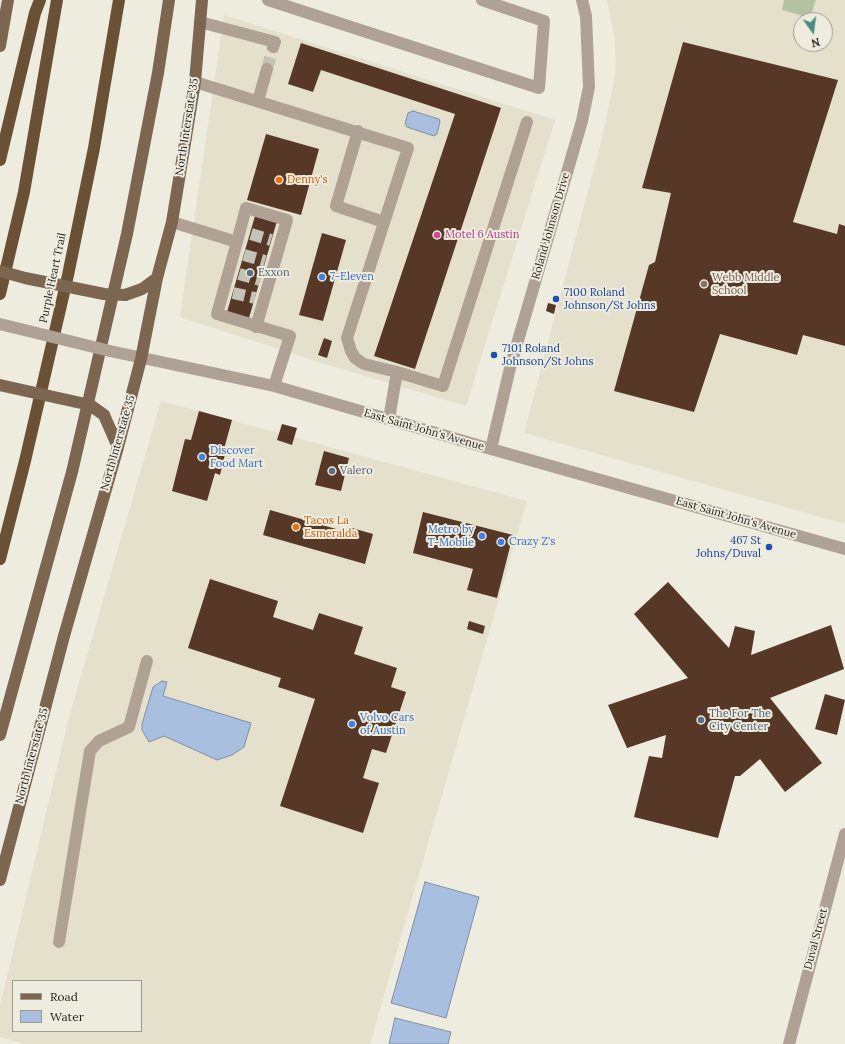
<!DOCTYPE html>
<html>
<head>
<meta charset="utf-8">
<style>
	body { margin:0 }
	#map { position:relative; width:845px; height:1044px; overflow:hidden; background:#eeebdf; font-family:Lora,serif }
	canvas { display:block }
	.legend { position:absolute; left:12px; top:980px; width:130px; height:52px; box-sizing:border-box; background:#eeebdf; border:1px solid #9c9991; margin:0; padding:5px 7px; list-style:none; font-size:12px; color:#201f1b }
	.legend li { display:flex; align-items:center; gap:8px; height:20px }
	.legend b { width:20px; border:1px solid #9c9991 }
	.north { position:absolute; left:793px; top:12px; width:40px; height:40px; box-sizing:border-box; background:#eeebdf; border:1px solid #9c9991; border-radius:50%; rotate:166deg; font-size:11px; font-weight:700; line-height:16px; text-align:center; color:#201f1b }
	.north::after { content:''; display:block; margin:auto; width:14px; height:18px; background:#478c83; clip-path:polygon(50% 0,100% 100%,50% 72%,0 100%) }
</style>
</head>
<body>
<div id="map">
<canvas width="845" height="1044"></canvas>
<ul class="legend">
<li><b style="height:5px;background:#7c664f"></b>Road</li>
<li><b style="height:11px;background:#a9bfe0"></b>Water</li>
</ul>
<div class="north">N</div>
</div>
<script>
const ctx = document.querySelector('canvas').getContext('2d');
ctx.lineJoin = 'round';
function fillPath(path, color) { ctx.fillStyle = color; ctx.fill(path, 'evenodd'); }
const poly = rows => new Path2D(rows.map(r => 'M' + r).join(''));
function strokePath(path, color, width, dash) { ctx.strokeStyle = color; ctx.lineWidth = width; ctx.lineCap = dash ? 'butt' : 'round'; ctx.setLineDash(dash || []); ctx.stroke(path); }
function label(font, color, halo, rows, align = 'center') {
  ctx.font = font + ' Lora,serif'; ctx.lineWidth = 4; ctx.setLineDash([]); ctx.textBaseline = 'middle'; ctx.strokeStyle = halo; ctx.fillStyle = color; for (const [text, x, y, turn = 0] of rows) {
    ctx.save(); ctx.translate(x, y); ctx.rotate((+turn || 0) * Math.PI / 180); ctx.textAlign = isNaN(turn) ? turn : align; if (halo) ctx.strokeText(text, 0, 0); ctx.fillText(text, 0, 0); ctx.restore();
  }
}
const built = poly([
	[607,0,845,0,845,524,524,433,603,134,616,70,614,35],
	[801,20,825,20,825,44,801,44],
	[224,15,555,120,466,406,325,364,180,317],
	[161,401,527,501,370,1044,26,1044,0,1037,0,1006,69,717],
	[13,981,141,981,141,1031,13,1031]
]);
const green = poly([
	[784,0,816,0,810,18,782,10]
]);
const water = poly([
	[413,111,439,119,440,122,437,134,434,136,407,127,405,124,408,113,413,111],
	[162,681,167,682,163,696,251,723,244,747,232,755,217,760,164,736,149,742,142,730,142,724,153,687,162,681],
	[425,882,479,897,446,1018,391,1003,425,882],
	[395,1018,451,1032,448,1044,389,1044,395,1018]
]);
const building = poly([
	[683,42,838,80,793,222,837,234,839,224,845,226,845,346,803,335,797,355,720,334,694,412,614,391,649,265,655,262,671,193,642,188],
	[301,43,501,108,415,369,374,356,455,114,321,70,313,92,288,84],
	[266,134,319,149,301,215,247,200],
	[255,216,277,221,249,318,227,312],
	[322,233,346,240,323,321,299,315],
	[548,303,556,305,554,314,546,311],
	[324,338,332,341,327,358,318,355],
	[199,411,232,420,224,449,226,450,220,475,215,473,207,501,172,491,185,439,191,440],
	[282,424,297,428,292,445,277,440],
	[324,451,349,458,341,491,315,485],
	[270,510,350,533,352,528,373,534,365,564,263,535],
	[423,512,513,535,497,598,467,590,473,569,413,553],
	[210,579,278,601,273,617,313,630,319,613,363,627,354,654,397,668,391,687,406,692,386,753,372,749,363,778,379,783,363,833,280,806,315,699,278,687,281,678,188,648],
	[668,582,729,648,735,626,755,631,751,655,831,625,844,669,770,698,822,763,785,792,760,759,740,776,735,776,718,838,634,817,649,756,662,758,666,735,627,748,608,705,688,678,634,614],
	[469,621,485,626,483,634,467,629],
	[825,694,845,700,837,735,815,729]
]);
const minorTunnel = poly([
	[267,69,273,47],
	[251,234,271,240],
	[244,255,265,261],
	[239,274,260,280],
	[233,293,255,298]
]);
const minor = poly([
	[268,0,539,88,544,21,482,0],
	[200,22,275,42,273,47],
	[195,82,408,148,347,338,351,351,355,358,364,364,397,372,389,419],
	[258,101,267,69],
	[358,131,336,206,384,222],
	[172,222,237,242,217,314,290,336,274,386],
	[237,242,246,208,287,220,256,327],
	[110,351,274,386,491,449,845,549],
	[397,372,443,386,527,122],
	[491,449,510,368,582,121,589,87,586,16,582,0],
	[59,942,90,751,99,741,129,727,147,661],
	[789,1044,845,834]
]);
const major = poly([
	[0,46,8,0],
	[125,295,142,289,157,278],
	[104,415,118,447],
	[0,735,72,472,127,234,158,73,169,0],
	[0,880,64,636,118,447,141,359,157,278,172,222,195,82,202,0]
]);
const highway = poly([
	[0,160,35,13,40,0],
	[0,294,24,192,57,0],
	[0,559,25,461,68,275,94,148,119,0]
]);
const minorBridge = poly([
	[0,324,110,351]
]);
const majorBridge = poly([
	[0,271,25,278,104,294,125,295],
	[0,385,90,405,104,415]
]);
const markers = [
	[279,180,4,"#e8710a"],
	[437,235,4,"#d1479c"],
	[250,273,4,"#5c6f8a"],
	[322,277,4,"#3f7fe0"],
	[704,284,4,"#8d6e63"],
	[556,299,4,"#1a4fb4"],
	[494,355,4,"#1a4fb4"],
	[202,457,4,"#3f7fe0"],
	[332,471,4,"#5c6f8a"],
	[296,527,4,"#e8710a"],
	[482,536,4,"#3f7fe0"],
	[501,542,4,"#3f7fe0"],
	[769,547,4,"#1a4fb4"],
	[701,720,4,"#5c6f8a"],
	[352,724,4,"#3f7fe0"]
];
const streetNames = [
	["North Interstate 35",187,127,-81],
	["Roland Johnson Drive",551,226,-74],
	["Purple Heart Trail",53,278,-78],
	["East Saint John's Avenue",424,430,16],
	["North Interstate 35",118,443,-74],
	["East Saint John's Avenue",736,518,16],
	["North Interstate 35",32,756,-75],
	["Duval Street",816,939,-75]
];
const foodNames = [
	["Denny's",287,180],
	["Tacos La",304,521],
	["Esmeralda",304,534]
];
const hotelNames = [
	["Motel 6 Austin",445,235]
];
const serviceNames = [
	["Exxon",258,273],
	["Valero",340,471],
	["The For The",709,714],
	["City Center",709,727]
];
const shopNames = [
	["7-Eleven",330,277],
	["Discover",210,451],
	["Food Mart",210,464],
	["Metro by",474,530,"right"],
	["T-Mobile",474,543,"right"],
	["Crazy Z's",509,542],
	["Volvo Cars",360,718],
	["of Austin",360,731]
];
const educationNames = [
	["Webb Middle",712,278],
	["School",712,291]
];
const transitNames = [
	["7100 Roland",564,293],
	["Johnson/St Johns",564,306],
	["7101 Roland",502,349],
	["Johnson/St Johns",502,362],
	["467 St",761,541,"right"],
	["Johns/Duval",761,554,"right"]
];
fillPath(built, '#e5e0cc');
fillPath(green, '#b2c3a1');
fillPath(water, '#a9bfe0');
strokePath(water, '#808fa5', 1);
fillPath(building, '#573826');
strokePath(minorTunnel, '#c5c2b8', 12, [12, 6]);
strokePath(minor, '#afa295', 12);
strokePath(major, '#7c664f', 12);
strokePath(highway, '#6a5135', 12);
strokePath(minorBridge, '#afa295', 12);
strokePath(majorBridge, '#7c664f', 12);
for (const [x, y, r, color] of markers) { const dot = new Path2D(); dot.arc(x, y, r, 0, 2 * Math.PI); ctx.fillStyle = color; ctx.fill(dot); strokePath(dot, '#eeebdf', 1.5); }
label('11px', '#201f1b', '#eeebdf', streetNames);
label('11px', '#c56008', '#eeebdf', foodNames, 'left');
label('11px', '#b23c85', '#eeebdf', hotelNames, 'left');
label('11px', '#4e5e75', '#eeebdf', serviceNames, 'left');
label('11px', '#366cbe', '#eeebdf', shopNames, 'left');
label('11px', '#785e54', '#eeebdf', educationNames, 'left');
label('11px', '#164399', '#eeebdf', transitNames, 'left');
</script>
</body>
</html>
